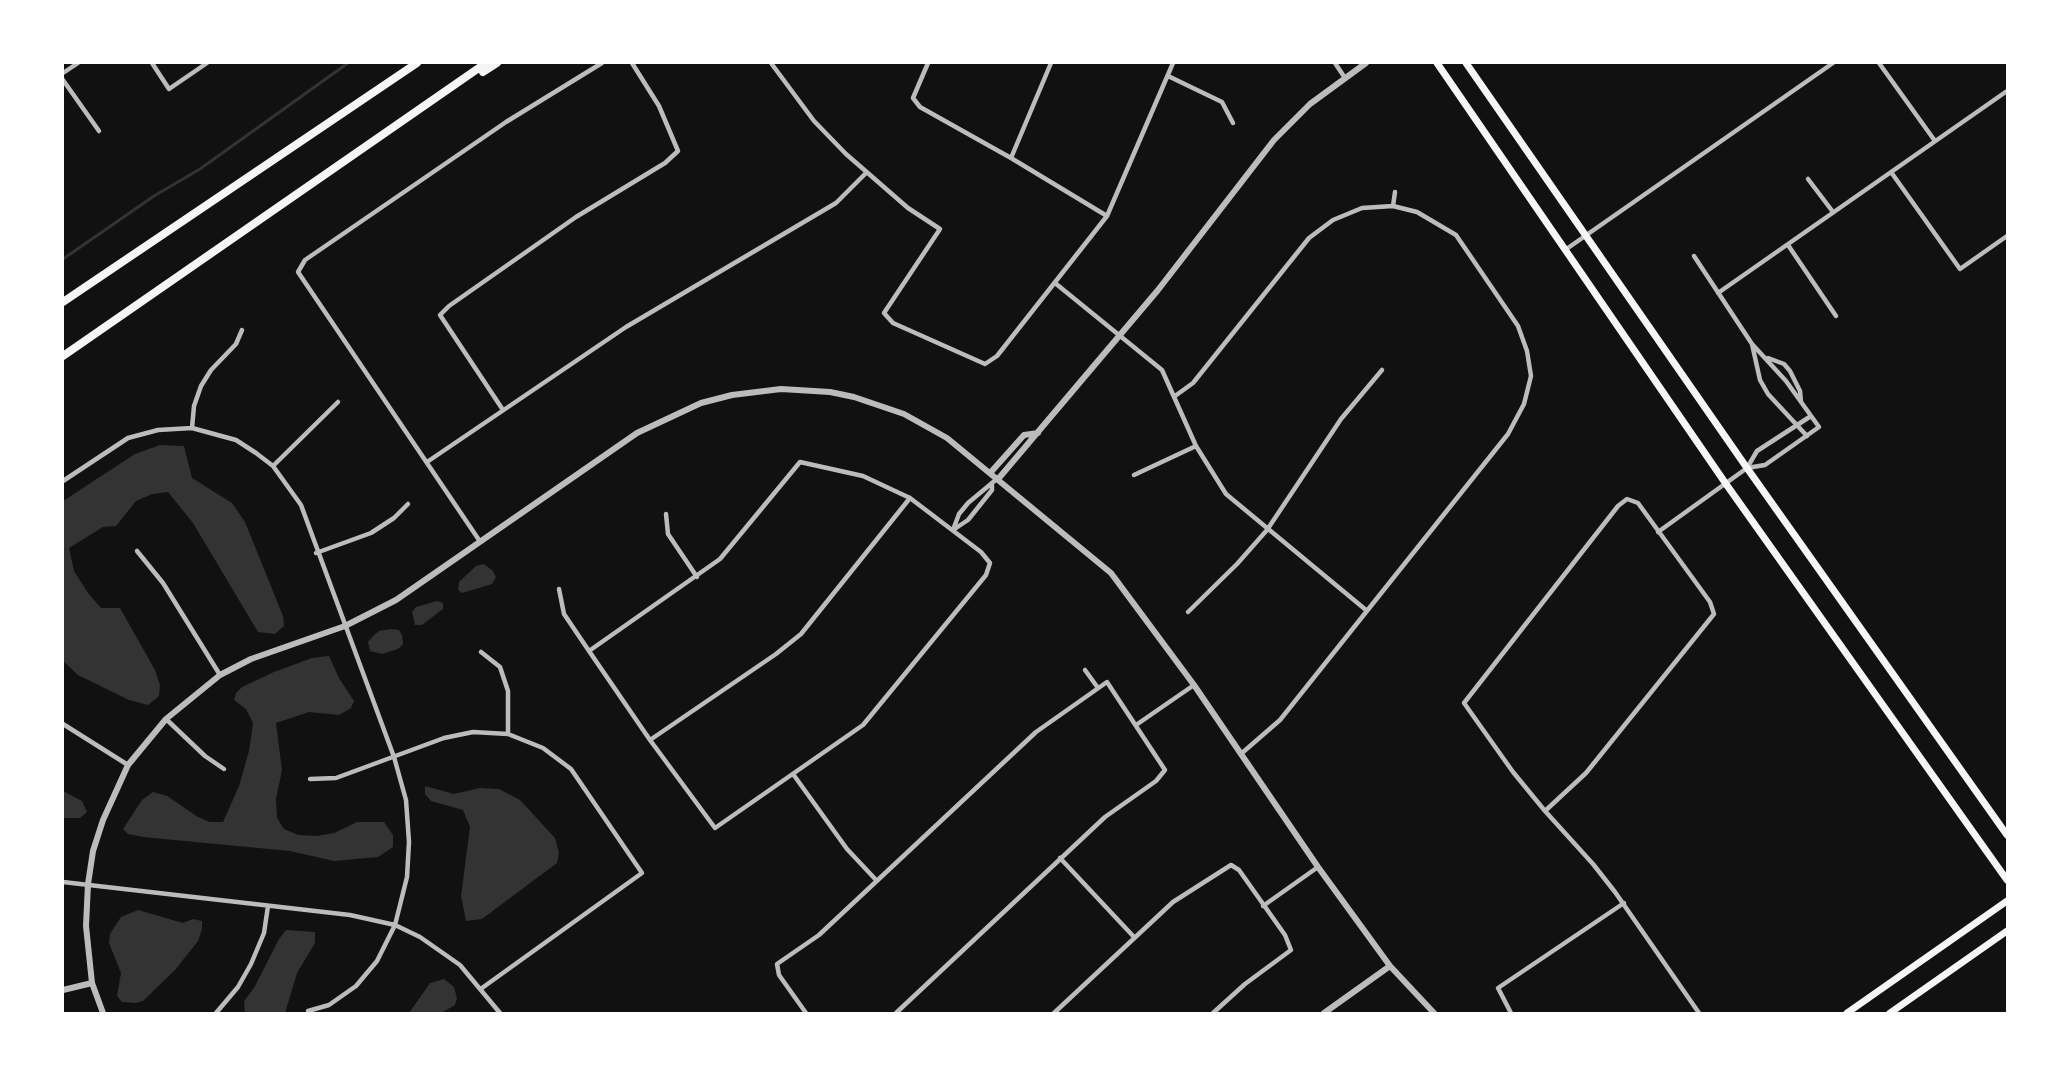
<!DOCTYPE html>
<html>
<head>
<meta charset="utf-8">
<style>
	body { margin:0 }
	#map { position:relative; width:2070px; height:1076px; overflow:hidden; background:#111; font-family:"PT Sans Narrow",sans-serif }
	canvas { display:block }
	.frame { position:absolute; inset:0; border:64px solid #fff; pointer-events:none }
</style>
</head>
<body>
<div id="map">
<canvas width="2070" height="1076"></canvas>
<div class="frame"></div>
</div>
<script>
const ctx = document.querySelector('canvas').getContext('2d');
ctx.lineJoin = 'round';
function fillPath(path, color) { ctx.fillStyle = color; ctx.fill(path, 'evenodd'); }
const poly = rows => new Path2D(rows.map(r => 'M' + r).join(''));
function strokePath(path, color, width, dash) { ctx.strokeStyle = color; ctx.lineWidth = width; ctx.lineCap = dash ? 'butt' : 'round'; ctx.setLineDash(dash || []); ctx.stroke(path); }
const water = poly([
	[160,445,184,446,192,478,232,503,245,522,283,616,284,626,275,634,258,632,193,523,168,492,152,494,136,501,116,526,103,527,69,548,74,571,88,593,101,608,120,608,155,670,160,685,159,696,148,705,129,700,78,675,63,661,63,501,135,454],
	[484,564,493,571,496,577,492,584,462,593,458,590,459,582,476,566],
	[437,601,443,603,443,609,422,625,415,625,412,612,416,607],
	[390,629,399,630,402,635,403,644,398,649,382,654,370,651,368,642,374,635,379,631],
	[329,656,339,678,354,701,351,708,339,715,309,712,276,723,282,770,276,799,277,818,284,829,298,835,317,836,334,833,357,822,384,822,393,835,393,847,378,857,334,861,290,851,143,837,128,834,123,829,142,800,153,792,167,796,198,817,210,822,223,822,239,786,249,751,253,723,246,709,234,700,236,693,242,687,274,672,312,658],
	[425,786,454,794,480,788,499,789,520,800,555,838,559,853,557,863,482,919,466,921,461,896,470,827,463,810,431,801,425,794],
	[63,791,82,801,87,812,80,818,63,818],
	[138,910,183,923,193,919,202,921,202,929,198,941,175,970,143,1001,135,1003,122,1002,117,996,121,973,109,943,110,934,121,917],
	[286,930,315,932,315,943,297,973,285,1013,245,1013,244,1001,254,988,279,939],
	[444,979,454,987,457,998,455,1005,441,1013,409,1013,430,983]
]);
const stream = poly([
	[63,259,154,196,200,169,348,63]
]);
const minor = poly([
	[152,63,169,89,207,63],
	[771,63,814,121,846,154,908,208,940,229,884,313,893,323,985,364,997,356,1107,216,1173,63],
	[928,63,913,98,920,107,1011,158,1107,216],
	[1335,63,1345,78],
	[1879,63,1935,141],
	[63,73,78,63],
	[1168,76,1222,102,1233,123],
	[63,80,99,131],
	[1011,158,1051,63],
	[1891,172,1960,269,2007,236],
	[1808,179,1833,212],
	[1393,206,1395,192],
	[1788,245,1836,316],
	[1565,250,1833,63],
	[1694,256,1752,344,1786,381,1819,427,1765,465,1747,468],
	[1055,283,1162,370,1196,446,1226,494,1366,610],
	[1718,293,2007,91],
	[1752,344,1760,380,1768,394,1807,436],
	[1768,358,1784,364,1790,371,1800,391,1801,402],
	[1175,396,1193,383,1309,238,1333,220,1362,208,1393,206,1417,212,1456,235,1518,326,1527,351,1531,376,1524,404,1508,434,1280,720,1242,753],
	[503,410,440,315,449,306,576,217,665,163,678,151,659,106,632,63],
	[192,428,194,406,201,386,211,370,236,344,242,330],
	[427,462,626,327,836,203,866,173],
	[273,466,338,402],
	[1134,475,1196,446],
	[63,481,128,438,158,430,192,428,236,440,256,453,273,466,301,505,394,757,406,800,409,842,407,877,395,925,377,961,356,986,329,1005,308,1011],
	[666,514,668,534,697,577],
	[953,530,959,514,968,503,998,478],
	[953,530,968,520,992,490,992,485],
	[1658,532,1747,468,1757,451,1811,416],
	[479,540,298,272,305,260,506,122,602,63],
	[137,551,163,583,220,675],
	[316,553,371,533,394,518,408,504],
	[559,589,564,614,589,651,650,740,715,828,863,725,986,575,990,563,981,552,910,498,863,476,800,462,720,559,589,651],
	[1188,612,1237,564,1267,530,1341,419,1382,370],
	[481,652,500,667,508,691,508,734],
	[1085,670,1098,688],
	[166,719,205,756,224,769],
	[63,724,128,765],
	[1136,725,1194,685],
	[650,740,776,654,801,634,910,498],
	[793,774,847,849,877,881],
	[310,779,336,778,444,738,473,732,508,734,543,748,571,769,642,873,482,988],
	[1545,811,1586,773,1714,614,1710,602,1638,503,1627,499,1618,506,1464,703,1513,772,1545,811,1593,864,1615,892,1699,1013],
	[1060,858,1134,937],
	[63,882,350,915,395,925,420,937,460,965,500,1013],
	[1263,906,1318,867],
	[216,1013,238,987,251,964,264,933,268,906],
	[806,1013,779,975,777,964,819,935,1036,732,1107,682,1165,770,1156,781,1105,817,896,1013],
	[1054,1013,1173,902,1231,865,1239,870,1285,935,1291,950,1245,984,1213,1013],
	[1511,1013,1498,988,1624,903]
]);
const tertiary = poly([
	[991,472,1024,435,1038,433],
	[999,478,1158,290,1274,140,1310,104,1366,63],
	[63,990,92,983],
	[103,1013,92,983,86,926,88,884,93,851,103,820,128,765,166,719,220,675,251,659,345,626,396,600,637,433,701,403,732,395,781,389,830,392,854,397,904,414,947,438,1111,573,1194,685,1318,867,1390,966,1434,1013],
	[1324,1013,1390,966]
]);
const secondary = poly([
	[1437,63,1726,484,2007,880],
	[1466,63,1747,468,2007,835],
	[1847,1013,2007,901],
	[1890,1013,2007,931]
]);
const motorway = poly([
	[483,72,497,63],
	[63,302,417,63],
	[63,356,486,63]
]);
fillPath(water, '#333');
strokePath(stream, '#333', 3);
strokePath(minor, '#bcbcbc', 4.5);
strokePath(tertiary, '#bcbcbc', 6);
strokePath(secondary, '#f5f5f5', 7);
strokePath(motorway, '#f5f5f5', 8);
</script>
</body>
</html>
